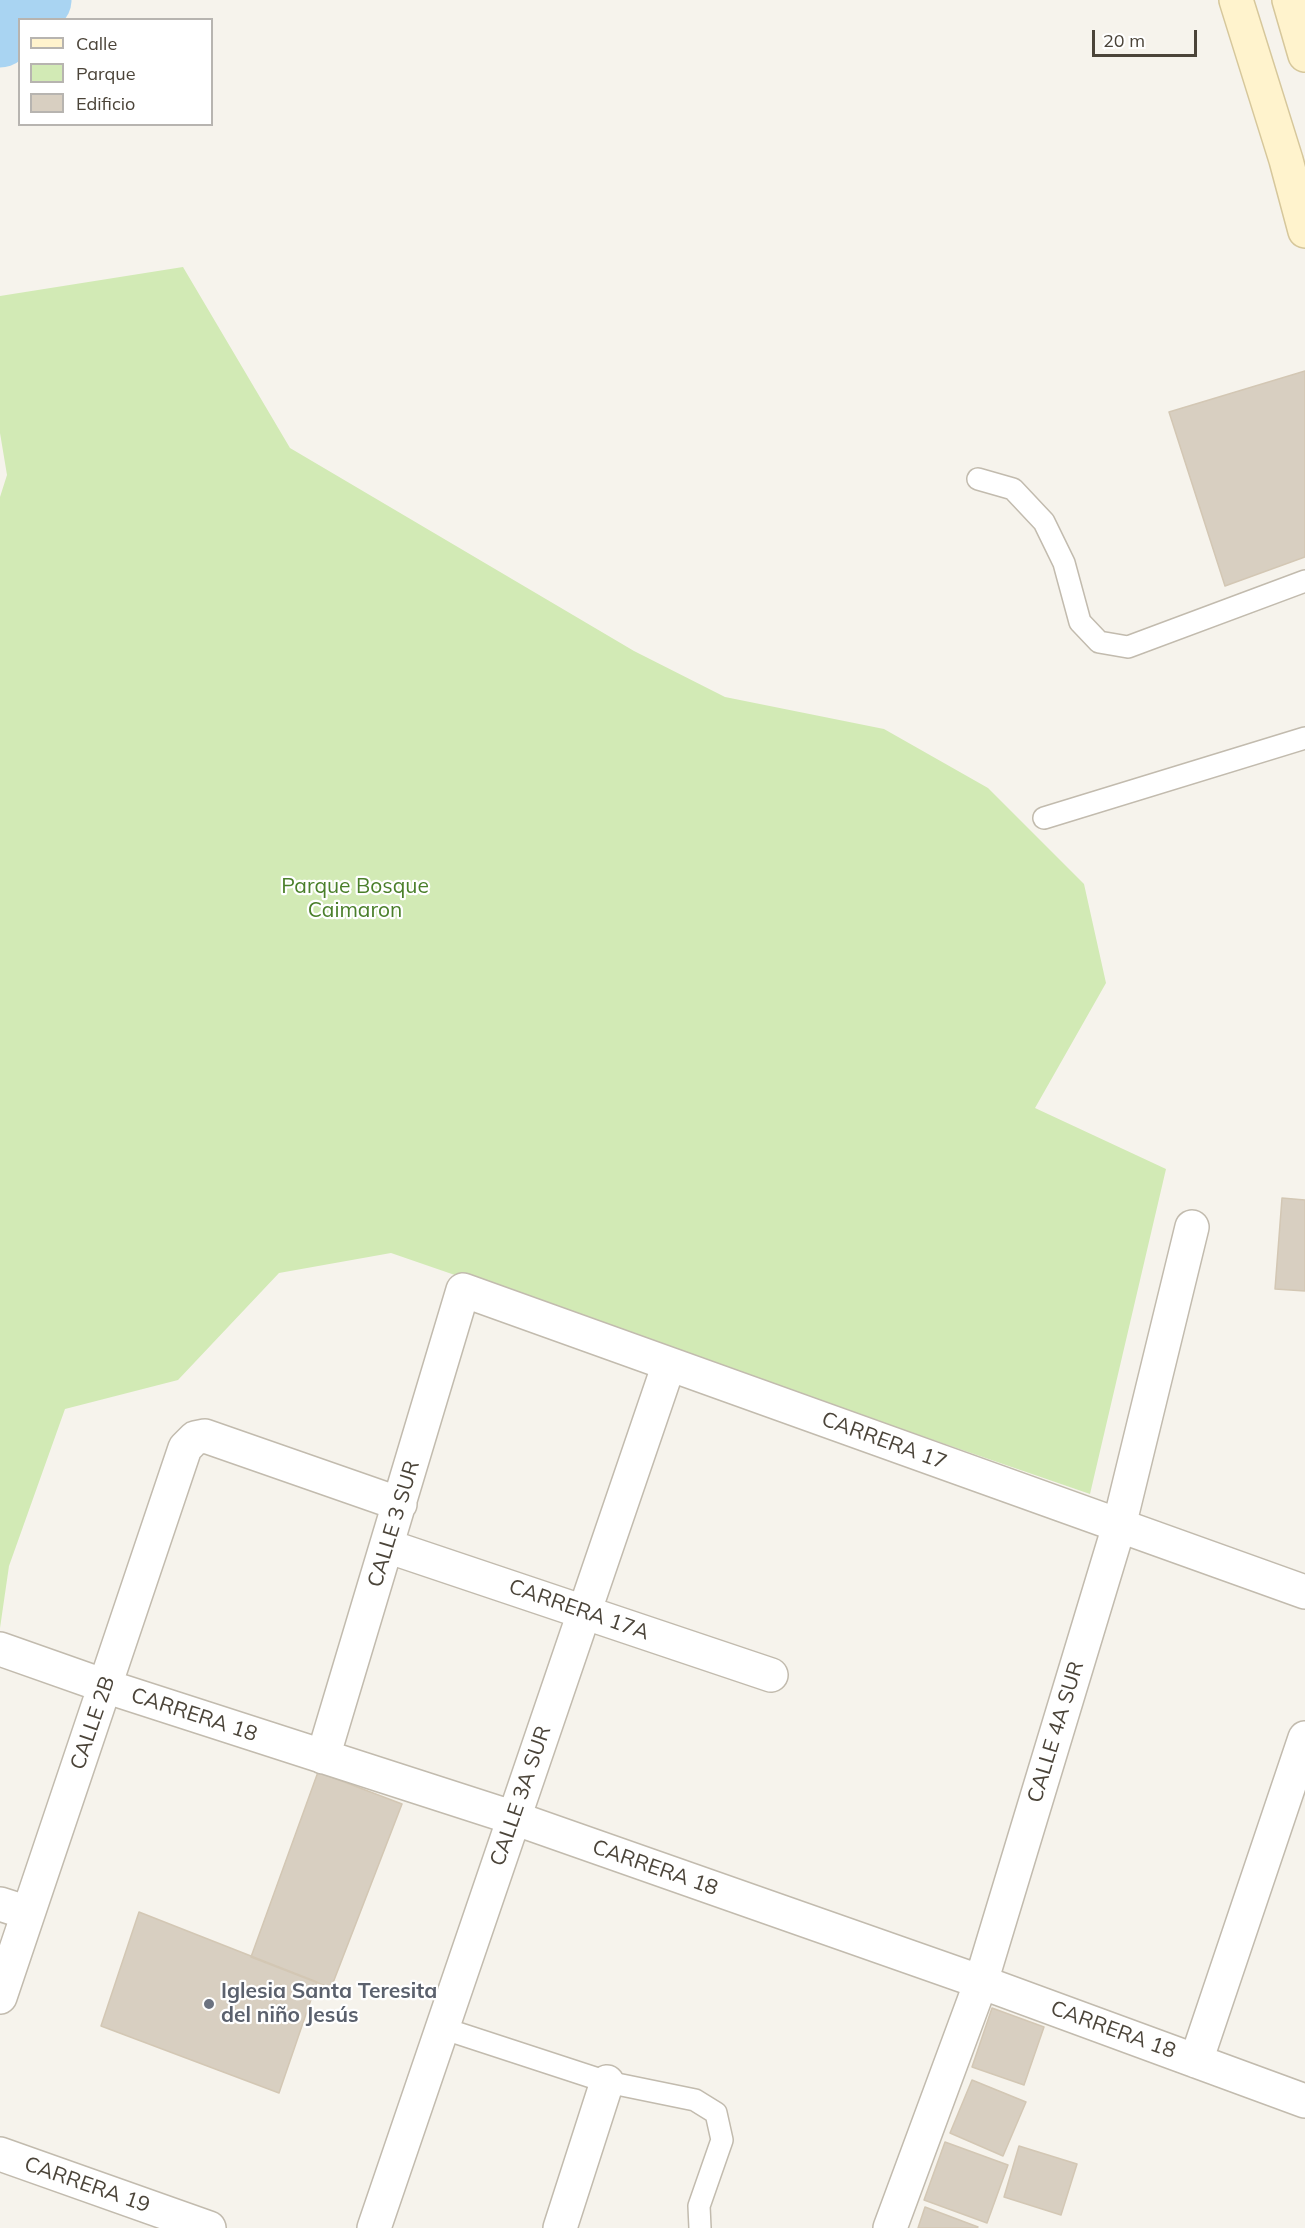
<!DOCTYPE html>
<html>
<head>
<meta charset="utf-8">
<style>
	body { margin:0 }
	#map { position:relative; width:1305px; height:2228px; overflow:hidden; background:#f6f3ec; font-family:Mulish,sans-serif }
	canvas { display:block }
	.legend { position:absolute; left:18px; top:18px; width:195px; height:108px; box-sizing:border-box; background:#fff; border:2px solid #b7b4b0; margin:0; padding:8px 10px; list-style:none; font-size:18px; color:#4b4439 }
	.legend li { display:flex; align-items:center; gap:12px; height:30px }
	.legend b { width:30px; border:2px solid #b7b4b0 }
	.scale { position:absolute; left:1092px; top:30px; width:105px; height:27px; box-sizing:border-box; border:3px solid #4b4439; border-top:0; padding-left:8px; font-size:18px; line-height:21px; white-space:nowrap; color:#4b4439; -webkit-text-stroke:4px #fff; paint-order:stroke }
</style>
</head>
<body>
<div id="map">
<canvas width="1305" height="2228"></canvas>
<ul class="legend">
<li><b style="height:8px;background:#fff3cd"></b>Calle</li>
<li><b style="height:16px;background:#d2eab5"></b>Parque</li>
<li><b style="height:16px;background:#d8cfc1"></b>Edificio</li>
</ul>
<div class="scale">20 m</div>
</div>
<script>
const ctx = document.querySelector('canvas').getContext('2d');
ctx.lineJoin = 'round';
function fillPath(path, color) { ctx.fillStyle = color; ctx.fill(path, 'evenodd'); }
const poly = rows => new Path2D(rows.map(r => 'M' + r).join(''));
function strokePath(path, color, width, dash) { ctx.strokeStyle = color; ctx.lineWidth = width; ctx.lineCap = dash ? 'butt' : 'round'; ctx.setLineDash(dash || []); ctx.stroke(path); }
function label(font, color, halo, rows, align = 'center') {
  ctx.font = font + ' Mulish,sans-serif'; ctx.lineWidth = 4.5; ctx.setLineDash([]); ctx.textBaseline = 'middle'; ctx.strokeStyle = halo; ctx.fillStyle = color; for (const [text, x, y, turn = 0] of rows) {
    ctx.save(); ctx.translate(x, y); ctx.rotate((+turn || 0) * Math.PI / 180); ctx.textAlign = isNaN(turn) ? turn : align; if (halo) ctx.strokeText(text, 0, 0); ctx.fillText(text, 0, 0); ctx.restore();
  }
}
const green = poly([
	[183,267,290,448,634,651,725,697,884,729,988,788,1084,884,1106,983,1035,1108,1166,1169,1090,1494,391,1253,279,1273,178,1380,65,1409,9,1566,0,1628,0,497,7,475,0,433,0,296]
]);
const river = poly([
	[0,36,40,0]
]);
const building = poly([
	[1305,371,1305,557,1225,586,1169,412,1305,371],
	[1282,1198,1305,1200,1305,1291,1275,1289,1282,1198],
	[318,1772,402,1804,331,1988,251,1957,318,1772],
	[139,1912,317,1982,279,2093,101,2026,139,1912],
	[992,2008,1044,2027,1024,2085,972,2067,992,2008],
	[972,2080,1026,2102,1003,2156,950,2133,972,2080],
	[945,2142,1008,2165,987,2223,924,2200,945,2142],
	[1019,2146,1077,2164,1061,2215,1004,2197,1019,2146],
	[925,2207,978,2227,977,2228,918,2228,925,2207]
]);
const service = poly([
	[978,479,1013,489,1044,522,1064,563,1080,622,1099,642,1128,647,1305,581],
	[1044,818,1305,738],
	[442,2028,607,2082,695,2100,716,2113,722,2140,699,2206,700,2228]
]);
const minor = poly([
	[387,1546,771,1675],
	[0,1649,105,1686,514,1818,981,1982,1305,2101],
	[323,1757,463,1290,1305,1592],
	[0,1904,28,1913],
	[0,1997,185,1448,195,1438,205,1436,400,1504],
	[1196,2061,1305,1738],
	[0,2154,209,2228],
	[374,2228,669,1364],
	[560,2228,607,2082],
	[890,2228,981,1982,1119,1526,1192,1227]
]);
const secondary = poly([
	[1236,0,1286,160,1305,231],
	[1289,0,1305,55]
]);
const markers = [
	[209,2004,6,"#6b7280"]
];
const parkNames = [
	["Parque Bosque",355,887],
	["Caimaron",355,911]
];
const streetNames = [
	["CARRERA 17",884,1441,20],
	["CALLE 3 SUR",394,1524,-73],
	["CARRERA 17A",579,1610,19],
	["CARRERA 18",194,1715,18],
	["CALLE 2B",93,1723,-71],
	["CALLE 4A SUR",1056,1732,-73],
	["CALLE 3A SUR",521,1796,-71],
	["CARRERA 18",655,1868,19],
	["CARRERA 18",1113,2030,20],
	["CARRERA 19",87,2185,19]
];
const worshipNames = [
	["Iglesia Santa Teresita",221,1992],
	["del niño Jesús",221,2016]
];
fillPath(green, '#d2eab5');
strokePath(river, '#a9d4f2', 63);
fillPath(building, '#d8cfc1');
strokePath(building, '#d3c7b4', 1.5);
strokePath(service, '#c2bbae', 24);
strokePath(minor, '#c2bbae', 36);
strokePath(secondary, '#d6c79b', 36);
strokePath(service, '#fff', 21);
strokePath(minor, '#fff', 33);
strokePath(secondary, '#fff3cd', 33);
for (const [x, y, r, color] of markers) { const dot = new Path2D(); dot.arc(x, y, r, 0, 2 * Math.PI); ctx.fillStyle = color; ctx.fill(dot); strokePath(dot, '#fff', 2); }
label('21px', '#4a7f2a', '#fff', parkNames);
label('21px', '#4b4439', '#fff', streetNames);
label('bold 21px', '#5b616d', '#fff', worshipNames, 'left');
</script>
</body>
</html>
